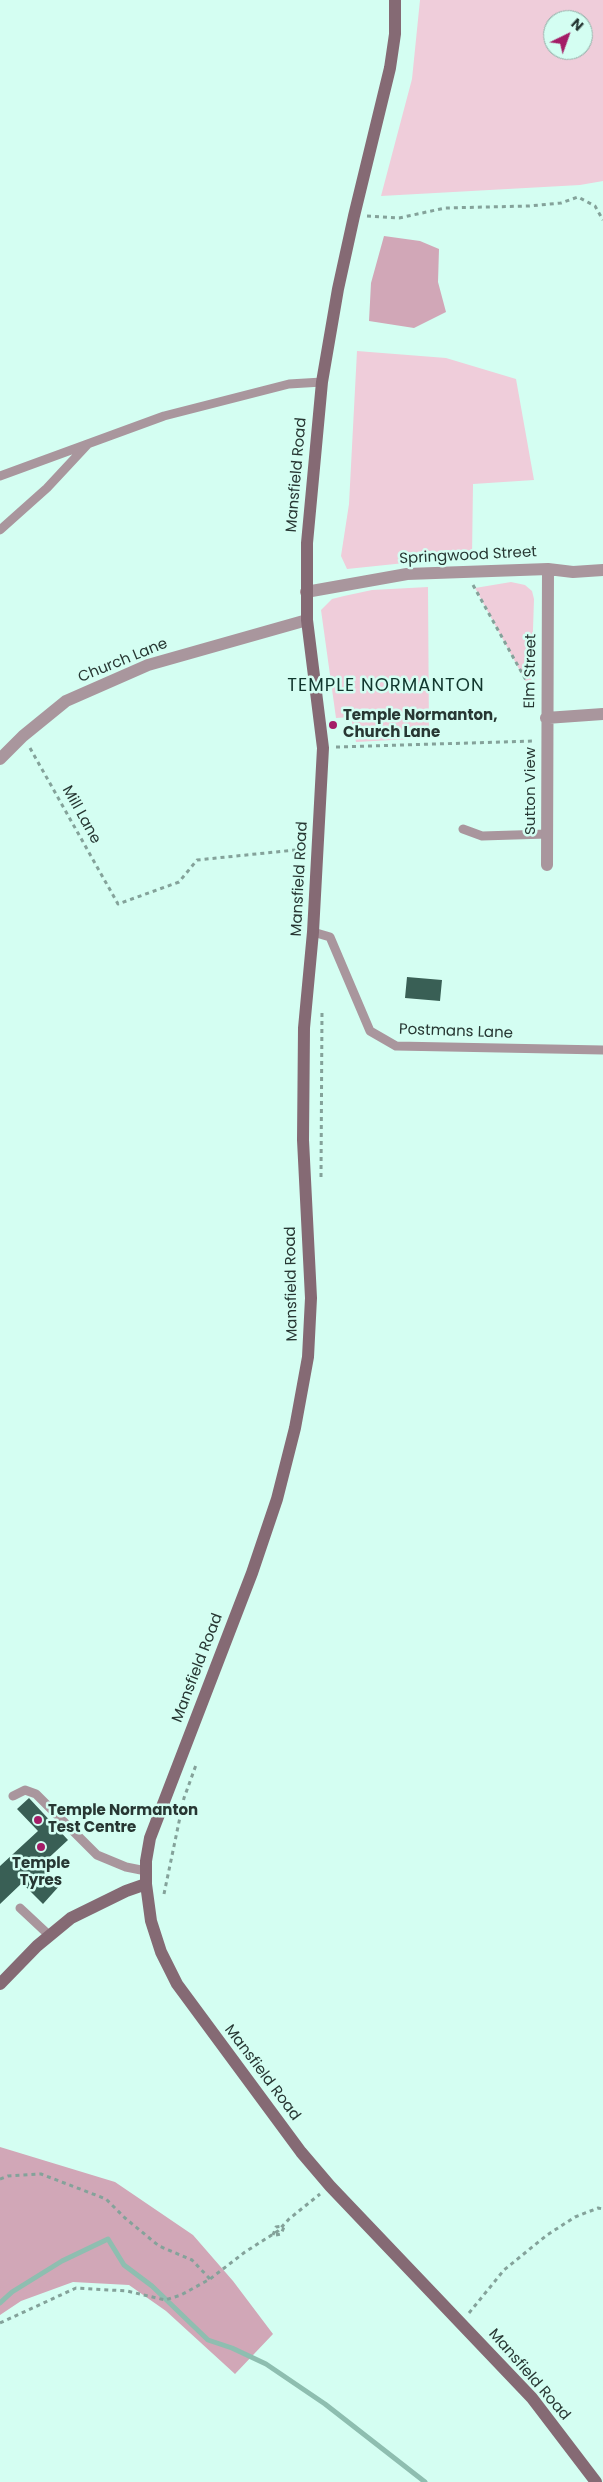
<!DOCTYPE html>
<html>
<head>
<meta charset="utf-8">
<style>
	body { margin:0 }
	#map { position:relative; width:603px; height:2482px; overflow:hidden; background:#d4fef2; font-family:Poppins,sans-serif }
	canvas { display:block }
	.north { position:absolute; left:543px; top:10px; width:50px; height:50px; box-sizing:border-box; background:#d4fef2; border:1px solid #8faea6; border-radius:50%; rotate:42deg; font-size:14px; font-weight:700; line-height:20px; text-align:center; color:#273733 }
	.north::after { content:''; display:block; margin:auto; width:18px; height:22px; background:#a41d67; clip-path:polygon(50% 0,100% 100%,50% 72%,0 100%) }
</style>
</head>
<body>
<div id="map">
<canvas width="603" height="2482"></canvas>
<div class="north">N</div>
</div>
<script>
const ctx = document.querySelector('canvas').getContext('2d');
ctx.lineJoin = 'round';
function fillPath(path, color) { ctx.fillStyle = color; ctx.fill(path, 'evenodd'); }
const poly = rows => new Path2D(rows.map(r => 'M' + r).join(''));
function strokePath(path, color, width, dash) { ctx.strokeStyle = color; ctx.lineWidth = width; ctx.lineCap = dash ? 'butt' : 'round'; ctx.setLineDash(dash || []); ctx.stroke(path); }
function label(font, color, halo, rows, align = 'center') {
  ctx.font = font + ' Poppins,sans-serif'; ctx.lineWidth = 5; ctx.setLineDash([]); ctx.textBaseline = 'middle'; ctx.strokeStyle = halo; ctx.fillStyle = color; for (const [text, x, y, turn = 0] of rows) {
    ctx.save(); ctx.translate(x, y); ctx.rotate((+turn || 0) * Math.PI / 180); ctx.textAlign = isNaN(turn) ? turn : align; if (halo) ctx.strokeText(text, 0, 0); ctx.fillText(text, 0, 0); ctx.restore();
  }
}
const green = poly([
	[420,0,603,0,603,181,580,185,381,196,412,79],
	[553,20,583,20,583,50,553,50],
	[357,351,446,358,516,379,534,480,473,484,472,556,347,569,341,556,349,504],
	[511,582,525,585,532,591,534,599,531,691,475,588],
	[428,587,429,738,356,742,351,717,336,718,321,610,332,599,344,596,372,590]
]);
const forest = poly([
	[384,236,420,241,439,249,438,282,446,312,414,328,369,321,371,283],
	[0,2147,115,2182,193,2235,233,2281,273,2334,235,2374,166,2311,129,2285,73,2282,21,2301,0,2315]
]);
const stream = poly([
	[0,2303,12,2292,62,2261,108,2239,124,2265,152,2286,208,2340,232,2348,266,2364,325,2404,425,2482]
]);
const building = poly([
	[407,977,442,980,440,1001,405,998],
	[29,1798,68,1840,41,1865,61,1884,43,1904,22,1883,0,1904,0,1866,38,1831,17,1809]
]);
const path = poly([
	[367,216,399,218,445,208,529,206,561,203,578,197,595,206,603,220],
	[473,585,532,691],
	[336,747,535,741],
	[30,748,118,904,179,882,197,860,305,849],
	[321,1177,322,1011],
	[164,1894,184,1798,196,1765],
	[0,2179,8,2176,41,2174,106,2199,125,2218,159,2246,192,2260,210,2279],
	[273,2235,276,2227,284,2226],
	[276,2235,281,2234,284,2227],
	[469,2313,504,2270,547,2235,575,2217,598,2208,603,2209],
	[0,2323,76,2288,127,2291,165,2300,181,2295,210,2279,245,2252,278,2231,289,2219,320,2194]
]);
const lane = poly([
	[0,476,164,416,289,384,322,382],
	[0,530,47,488,88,444],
	[463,829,482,836,547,834],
	[313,932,330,937,370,1031,396,1046,603,1050],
	[13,1796,25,1790,36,1794,97,1855,126,1867,146,1871],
	[20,1908,50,1936]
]);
const street = poly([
	[306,592,407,574,548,569,573,572,603,570],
	[546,718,603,714],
	[0,759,23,736,66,701,148,665,307,620],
	[547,865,548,569]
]);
const secondary = poly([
	[395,0,395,34,390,68,354,216,338,289,322,382,307,543,307,620,323,748,313,932,304,1028,303,1140,311,1298,308,1357,295,1428,277,1499,252,1573,150,1838,146,1861,146,1884,151,1921,161,1952,177,1984,301,2152,330,2186,532,2398,596,2482],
	[0,1984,37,1946,71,1918,126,1891,146,1884]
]);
const markers = [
	[333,725,5,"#a41d67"],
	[38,1820,5,"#a41d67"],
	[41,1847,5,"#a41d67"]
];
const streetNames = [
	["Mansfield Road",297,475,-85],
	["Springwood Street",468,556,-3],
	["Church Lane",123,661,-22],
	["Elm Street",531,671,-89],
	["Sutton View",531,791,-90],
	["Mill Lane",81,815,61],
	["Mansfield Road",300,879,-87],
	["Postmans Lane",456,1032,2],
	["Mansfield Road",292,1284,-91],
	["Mansfield Road",198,1668,-69],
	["Mansfield Road",262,2073,53],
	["Mansfield Road",529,2375,49]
];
const poiNames = [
	["Temple Normanton,",343,716],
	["Church Lane",343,733],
	["Temple Normanton",48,1811],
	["Test Centre",48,1828],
	["Temple",41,1864,"center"],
	["Tyres",41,1881,"center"]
];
const quarterNames = [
	["TEMPLE NORMANTON",386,686]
];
fillPath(green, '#efcdda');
fillPath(forest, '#d1a7b7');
strokePath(stream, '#8ebeb0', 5);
fillPath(building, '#395f55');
strokePath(path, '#84a29a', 3, [4, 4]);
strokePath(lane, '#a9969d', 9);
strokePath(street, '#a9969d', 12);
strokePath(secondary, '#856a74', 12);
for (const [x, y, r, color] of markers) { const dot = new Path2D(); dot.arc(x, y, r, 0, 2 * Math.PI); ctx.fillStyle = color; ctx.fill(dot); strokePath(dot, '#d4fef2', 2); }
label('15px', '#273733', '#d4fef2', streetNames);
label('bold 15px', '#273733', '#d4fef2', poiNames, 'left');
ctx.letterSpacing = '1px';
label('18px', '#10372e', '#d4fef2', quarterNames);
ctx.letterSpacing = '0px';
</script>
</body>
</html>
